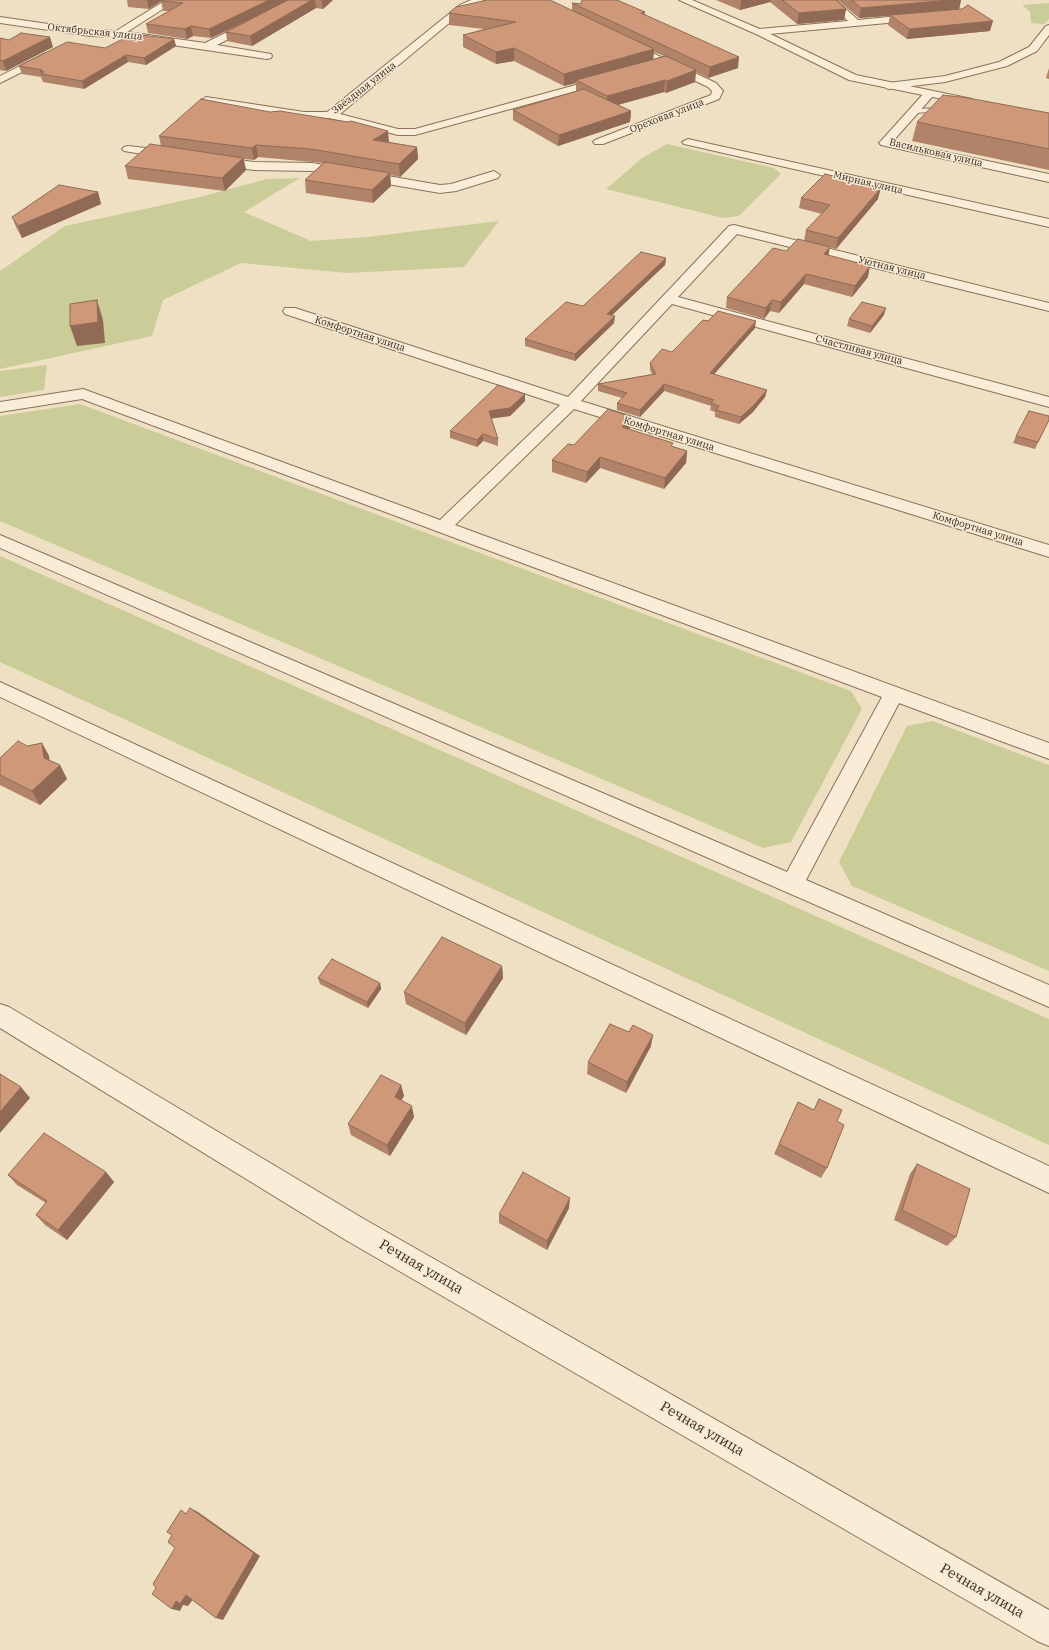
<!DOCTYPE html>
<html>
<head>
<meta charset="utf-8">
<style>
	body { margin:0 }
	canvas { display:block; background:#efe0c4 }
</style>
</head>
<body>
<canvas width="1049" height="1650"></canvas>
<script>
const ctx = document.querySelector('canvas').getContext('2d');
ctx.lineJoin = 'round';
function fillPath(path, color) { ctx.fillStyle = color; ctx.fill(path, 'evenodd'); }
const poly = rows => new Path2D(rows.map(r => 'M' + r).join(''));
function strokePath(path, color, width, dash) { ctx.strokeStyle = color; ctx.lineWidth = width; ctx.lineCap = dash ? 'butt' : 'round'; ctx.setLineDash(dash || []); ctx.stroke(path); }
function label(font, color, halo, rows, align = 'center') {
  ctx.font = font + ' "IBM Plex Serif",serif'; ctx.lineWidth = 3; ctx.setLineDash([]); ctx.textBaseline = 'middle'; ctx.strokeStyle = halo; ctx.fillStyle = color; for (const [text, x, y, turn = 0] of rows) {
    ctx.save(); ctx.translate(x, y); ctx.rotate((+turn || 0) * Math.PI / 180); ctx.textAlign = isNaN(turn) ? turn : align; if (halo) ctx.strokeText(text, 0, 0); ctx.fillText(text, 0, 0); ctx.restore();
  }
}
const green = poly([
	[1049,3,1049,19,1044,24,1031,23,1030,12,1022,5],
	[667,144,774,168,781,174,739,216,723,218,606,189,642,158],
	[300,178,244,212,311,241,367,237,499,221,464,267,348,273,241,263,163,300,152,336,0,369,0,271,65,226,200,197,267,179],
	[47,365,44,390,0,397,0,371],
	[80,404,851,691,862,709,791,842,763,848,0,521,0,416],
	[0,556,1049,1019,1049,1145,0,662],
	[932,721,1049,765,1049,971,852,886,839,862,907,726]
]);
const service = poly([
	[946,108,950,110,948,111,914,113,910,111,914,109,946,108]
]);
const minor = poly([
	[166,0,177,0,127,32,205,43,293,0,305,0,217,45,271,54,272,56,271,58,267,59,118,37,90,36,0,23,0,17,90,30,116,31,166,0],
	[471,0,484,0,466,9,340,114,398,129,415,129,605,77,610,80,609,82,415,135,398,135,329,118,304,118,206,103,201,100,206,97,304,112,327,112,460,5,471,0],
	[825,0,836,0,858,20,919,14,924,17,919,20,759,35,754,32,759,29,848,21,825,0],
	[1049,25,1049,35,1037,51,1007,66,945,82,888,89,883,86,888,83,945,76,999,62,1029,47,1046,26,1049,25],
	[627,41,716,83,723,91,719,99,603,144,595,144,593,142,595,140,711,95,712,91,708,87,623,46,622,44,627,41],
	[46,53,50,54,51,56,50,58,0,83,0,76,46,53],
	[929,91,933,92,934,94,933,96,893,141,1049,174,1049,182,881,145,879,143,881,141,925,92,929,91],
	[688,139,1049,219,1049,227,684,144,682,142,688,139],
	[128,146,172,151,178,155,172,159,124,151,122,149,124,147,128,146],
	[216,157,254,162,312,163,440,185,451,184,494,171,500,175,498,178,456,191,440,193,312,171,254,170,212,164,210,161,216,157],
	[734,225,1049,303,1049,311,737,234,678,297,1049,397,1049,407,672,304,581,401,1049,545,1049,557,574,409,455,525,1049,743,1049,759,899,703,806,880,1049,985,1049,1007,0,548,0,535,787,872,882,697,82,399,0,412,0,402,83,389,440,520,560,405,285,314,283,311,285,308,295,308,568,397,729,226,734,225],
	[0,682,1049,1166,1049,1193,0,697,0,682],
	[0,1004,9,1007,364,1219,1049,1610,1049,1646,1037,1641,344,1239,0,1028,0,1004]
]);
const tertiary = poly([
	[679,0,692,0,762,30,856,75,972,99,977,102,972,105,849,80,756,34,679,0]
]);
const wall = poly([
	[127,0,333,0,323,9,316,8,252,46,227,41,226,32,246,22,211,38,193,36,187,39,148,33,146,24,169,11,163,11,161,1,149,9,128,7],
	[716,0,836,0,846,9,844,20,797,24,770,2,740,10],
	[838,0,961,0,959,9,990,31,907,39,888,25,890,16,859,18],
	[572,3,645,12,645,15,738,68,708,78,696,72,695,82,666,93,664,92,617,105,631,111,630,122,558,146,513,120,513,110,576,92,576,83,564,86,514,61,496,64,463,47,463,35,484,29,449,25,449,13,572,10],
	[654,52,664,56,653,59],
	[0,38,9,40,53,47,6,71,0,70],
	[174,39,176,46,146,65,128,62,84,89,43,82,41,77,22,74,19,66,105,48],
	[1049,68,1049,79,1046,78],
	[1049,113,1049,170,912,141,917,122],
	[159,136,389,142,417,147,418,159,400,177,390,175,391,186,373,203,306,193,305,180,323,163,312,162,258,157,254,160,244,159,246,170,225,191,128,179,125,166,161,146],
	[98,192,101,204,22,238,17,229,12,217],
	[801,198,878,199,836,249,804,241,806,230,822,214,799,208],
	[786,251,828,255,868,277,852,297,804,284,779,313,770,311,764,319,726,308,727,297],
	[666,258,665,265,612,315,614,323,575,361,525,346,525,339,583,306],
	[884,315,870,333,847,326,849,319],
	[708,321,755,328,714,374,767,390,765,397,753,412,739,424,715,417,715,412,710,410,711,406,664,391,640,417,617,410,617,403,622,398,598,391,598,384,652,374,650,370,650,363,672,352],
	[525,401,510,416,491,418,498,439,498,446,483,441,477,447,450,438,450,431],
	[1049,416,1049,420,1047,424,1035,449,1013,443,1016,436],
	[630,428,629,429,673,447,687,451,686,463,664,489,600,468,586,483,552,472,552,460,574,445],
	[42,743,49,756,49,760,60,765,67,779,40,805,0,785,0,758,27,746],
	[502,966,503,978,466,1035,406,1004,404,992],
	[318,978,380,983,381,989,368,1008,320,984],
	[651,1046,626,1093,587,1074,588,1062],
	[401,1085,404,1096,401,1100,414,1117,390,1156,351,1135,348,1124],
	[819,1099,837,1121,827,1168,821,1178,774,1154,798,1102,814,1110],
	[917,1164,956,1237,947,1246,894,1220,910,1174],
	[106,1172,114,1182,67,1240,45,1225,36,1215,46,1203,17,1185,8,1175],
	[569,1208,547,1250,499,1223,499,1214]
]);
const shadedWall = poly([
	[147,0,163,0,149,9],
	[269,0,290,0,211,38,209,29],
	[312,0,315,0,316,8,252,46,250,36],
	[322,0,333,0,323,9],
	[741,0,771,0,770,2,740,10],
	[950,0,961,0,959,10,859,18,861,8],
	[846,9,844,20,797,24,799,13],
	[993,21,990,31,907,39,909,29],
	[191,26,193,36,187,39,185,29],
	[50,37,53,47,6,71,3,61],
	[174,39,176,46,146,65,144,58],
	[514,48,514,61,496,64,496,52],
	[654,49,653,62,576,80,576,83,564,86,564,74],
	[126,55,128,62,84,89,82,81],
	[739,57,738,68,708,78,710,67],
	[696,70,695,82,666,93,667,81],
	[665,80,664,92,607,108,607,96],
	[631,111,630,122,558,146,559,135],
	[388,131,389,143,373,140],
	[256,145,258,157,254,160,252,148],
	[417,147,418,159,400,177,399,164],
	[243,158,246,170,225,191,222,178],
	[390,173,391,186,373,203,372,190],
	[881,188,878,199,836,249,838,238],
	[98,192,101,204,22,238,18,226],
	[830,247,828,258,824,254],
	[666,258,665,265,607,320,607,314],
	[870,266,868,277,852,297,855,286],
	[806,274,804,284,779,313,781,302],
	[97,300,103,320,105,343,77,346,70,326],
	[772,300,770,311,764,319,766,308],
	[886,308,884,315,870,333,872,326],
	[615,316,614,323,575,361,575,354],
	[756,321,755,328,709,380,710,373],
	[664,384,664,391,640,417,640,410],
	[767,390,765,397,753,412,739,424,741,417],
	[525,394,525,401,510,416,489,419,489,411],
	[631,417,630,428,621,438,622,427],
	[483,434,483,441,477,447,477,440],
	[687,451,686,463,664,489,665,478],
	[600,457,600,468,586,483,587,472],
	[42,743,49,756,51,771,44,758],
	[60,765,67,779,40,805,32,791],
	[502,966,503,978,466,1035,465,1023],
	[380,983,381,989,368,1008,367,1002],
	[653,1035,651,1046,626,1093,627,1082],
	[401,1085,404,1096,397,1108,395,1097],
	[21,1087,30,1098,0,1133,0,1112],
	[412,1106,414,1117,390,1156,387,1145],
	[106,1172,114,1182,67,1240,58,1230],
	[570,1198,569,1208,547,1250,547,1241],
	[190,1508,198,1512,260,1556,223,1620,216,1618],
	[186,1595,194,1598,188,1606,183,1605,180,1611,172,1609,176,1601]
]);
const building = poly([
	[163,0,269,0,209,29,191,26,185,29,146,24,183,3,161,1,163,0],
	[288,0,312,0,250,36,226,32,288,0],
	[487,0,550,0,654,49,564,74,514,48,496,52,463,35,516,22,449,13,456,7,487,0],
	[582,0,617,0,645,12,641,13,739,57,710,67,572,3,581,4,582,0],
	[782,0,836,0,846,9,799,13,782,0],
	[852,0,950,0,861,8,852,0],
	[968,5,993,21,909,29,890,15,962,9,968,5],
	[21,33,50,37,3,61,0,60,0,38,9,40,21,33],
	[133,34,174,39,144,58,126,55,82,81,41,74,44,72,40,71,42,70,19,66,67,42,105,48,133,34],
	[666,56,696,70,667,81,665,80,607,96,576,80,666,56],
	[584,89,631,111,559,135,513,110,584,89],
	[943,95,968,98,1049,113,1049,149,917,122,943,95],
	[201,99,270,112,280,111,348,122,351,121,388,131,373,140,417,147,399,164,311,149,256,145,252,148,159,136,201,99],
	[150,144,243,158,222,178,125,166,150,144],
	[325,162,390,173,372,190,305,180,325,162],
	[825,174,881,188,838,238,806,230,830,205,801,198,825,174],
	[59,185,98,192,18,226,12,217,59,185],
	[798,239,830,247,824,254,870,266,855,286,806,274,781,302,772,300,766,308,727,297,773,248,786,251,798,239],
	[641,252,666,258,607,314,615,316,575,354,525,339,566,302,583,306,641,252],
	[97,300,98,322,70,326,70,304,97,300],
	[862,302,886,308,872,326,849,319,862,302],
	[718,311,756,321,710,373,767,390,754,405,741,417,716,410,719,406,711,403,714,400,664,384,640,410,617,403,627,393,598,384,656,374,650,363,662,349,672,352,703,320,708,321,718,311],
	[498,385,525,394,510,408,489,411,498,439,483,434,477,440,450,431,498,385],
	[608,409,631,417,622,427,673,443,671,446,687,451,665,478,600,457,587,472,552,460,568,444,574,445,608,409],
	[1029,411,1049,416,1049,420,1038,442,1016,436,1029,411],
	[18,741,27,746,42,743,44,758,60,765,32,791,0,775,0,758,18,741],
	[442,937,502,966,465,1023,404,992,442,937],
	[332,959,380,983,367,1002,318,978,332,959],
	[610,1024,629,1032,633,1025,653,1035,627,1082,588,1062,610,1024],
	[0,1074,21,1087,0,1112,0,1074],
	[381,1075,401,1085,395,1097,412,1106,387,1145,348,1124,381,1075],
	[819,1099,842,1110,837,1121,844,1125,827,1168,779,1144,798,1102,814,1110,819,1099],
	[44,1133,106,1172,58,1230,36,1215,47,1201,8,1175,44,1133],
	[917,1164,970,1189,956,1237,902,1210,917,1164],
	[523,1172,570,1198,547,1241,499,1214,523,1172],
	[190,1508,254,1553,216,1618,186,1595,180,1604,176,1601,172,1609,152,1594,156,1588,153,1584,175,1548,168,1542,172,1535,167,1532,181,1510,186,1514,190,1508]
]);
const farStreetnames = [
	["Октябрьская улица",95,32,6],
	["Звёздная улица",364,88,-38],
	["Ореховая улица",667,116,-21],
	["Васильковая улица",936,153,13],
	["Мирная улица",868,183,13],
	["Уютная улица",892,268,14],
	["Комфортная улица",360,334,18],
	["Счастливая улица",859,350,15],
	["Комфортная улица",669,434,17],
	["Комфортная улица",978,529,17]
];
const nearStreetnames = [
	["Речная улица",421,1267,30],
	["Речная улица",702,1429,30],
	["Речная улица",982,1591,30]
];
fillPath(green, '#cacd97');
strokePath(service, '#8a715a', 2);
strokePath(minor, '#8a715a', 2);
strokePath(tertiary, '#8a715a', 2);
fillPath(service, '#f9edd7');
fillPath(minor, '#f9edd7');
fillPath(tertiary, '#f9edd7');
fillPath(wall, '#b18368');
fillPath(shadedWall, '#906a55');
fillPath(building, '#ce9879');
strokePath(building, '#906a55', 1);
label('10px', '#392a1e', '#f6ead3', farStreetnames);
label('14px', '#392a1e', '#f6ead3', nearStreetnames);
</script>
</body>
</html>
